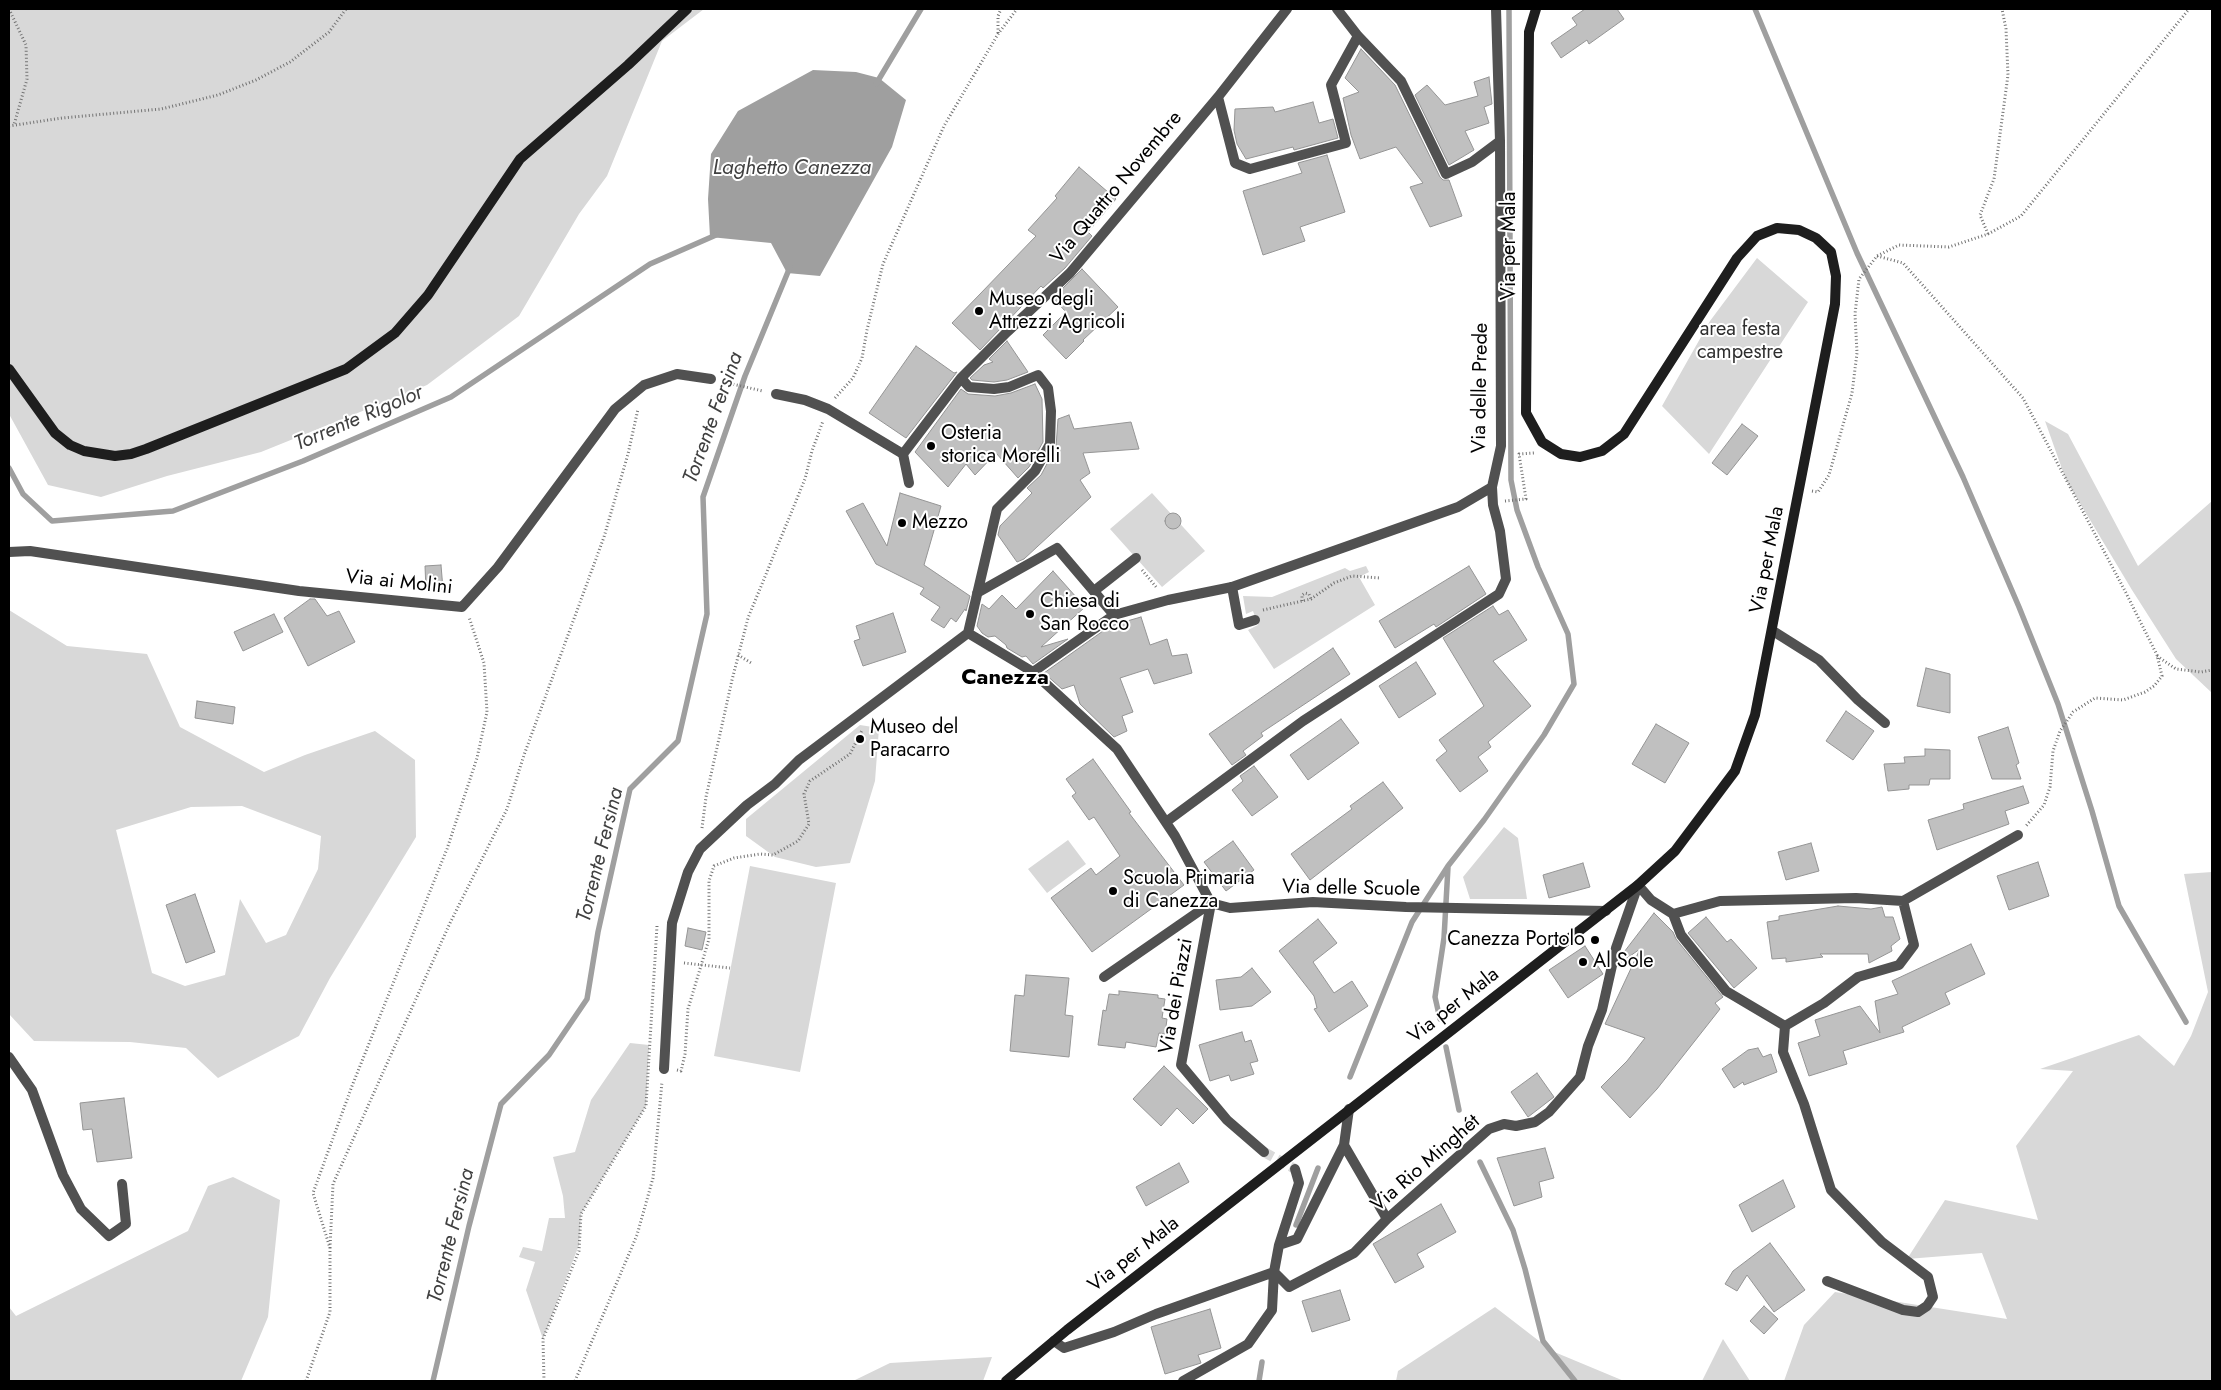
<!DOCTYPE html>
<html>
<head>
<meta charset="utf-8">
<style>
	body { margin:0 }
	#map { position:relative; width:2221px; height:1390px; overflow:hidden; background:#fff; font-family:Jost,sans-serif }
	canvas { display:block }
	.frame { position:absolute; inset:0; border:10px solid #000; pointer-events:none }
</style>
</head>
<body>
<div id="map">
<canvas width="2221" height="1390"></canvas>
<div class="frame"></div>
</div>
<script>
const ctx = document.querySelector('canvas').getContext('2d');
ctx.lineJoin = 'round';
function fillPath(path, color) { ctx.fillStyle = color; ctx.fill(path, 'evenodd'); }
const poly = rows => new Path2D(rows.map(r => 'M' + r).join(''));
function strokePath(path, color, width, dash) { ctx.strokeStyle = color; ctx.lineWidth = width; ctx.lineCap = dash ? 'butt' : 'round'; ctx.setLineDash(dash || []); ctx.stroke(path); }
function label(font, color, halo, rows, align = 'center') {
  ctx.font = font + ' Jost,sans-serif'; ctx.lineWidth = 4; ctx.setLineDash([]); ctx.textBaseline = 'middle'; ctx.strokeStyle = halo; ctx.fillStyle = color; for (const [text, x, y, turn = 0] of rows) {
    ctx.save(); ctx.translate(x, y); ctx.rotate((+turn || 0) * Math.PI / 180); ctx.textAlign = isNaN(turn) ? turn : align; if (halo) ctx.strokeText(text, 0, 0); ctx.fillText(text, 0, 0); ctx.restore();
  }
}
const green = poly([
	[9,9,704,9,662,41,607,176,579,214,519,316,427,385,261,452,167,476,101,497,48,485,9,414],
	[1757,258,1808,302,1709,454,1662,406,1710,321],
	[2045,421,2068,434,2138,566,2212,501,2212,693,2176,659,2132,590,2066,480],
	[1152,493,1205,551,1162,587,1110,529],
	[1366,566,1369,572,1359,577,1375,605,1274,669,1248,630,1258,625,1253,611,1246,614,1243,596,1272,597,1345,568,1350,571],
	[9,610,67,646,147,654,180,727,264,772,305,755,375,731,415,760,416,837,330,978,299,1036,218,1078,186,1048,130,1042,34,1041,9,1014],
	[242,806,321,836,318,869,286,935,266,943,240,899,225,975,185,986,152,973,116,830,191,807],
	[860,725,879,728,875,781,850,863,816,867,775,857,746,836,746,819],
	[1504,827,1518,838,1527,899,1470,899,1463,877],
	[1068,840,1086,864,1047,893,1028,869],
	[750,866,836,883,800,1072,714,1056],
	[2212,872,2212,1381,1784,1381,1804,1325,1835,1292,2007,1319,1982,1253,1907,1259,1945,1200,2038,1220,2016,1146,2073,1071,2040,1069,2139,1035,2174,1066,2191,1036,2208,992,2184,874],
	[630,1043,649,1045,646,1106,581,1214,579,1245,543,1339,526,1290,535,1262,519,1257,523,1247,542,1251,549,1218,565,1218,563,1196,553,1157,575,1152,591,1100],
	[233,1177,280,1200,268,1317,241,1381,9,1381,9,1307,16,1316,188,1231,208,1186],
	[1495,1307,1552,1351,1624,1381,1396,1381,1398,1371],
	[1723,1339,1750,1381,1702,1381],
	[992,1357,983,1381,853,1381,890,1363]
]);
const water = poly([
	[813,70,856,72,879,78,906,100,892,147,820,276,787,273,771,243,710,237,708,199,711,154,738,111]
]);
const stream = poly([
	[1755,9,1857,253,1963,477,2019,607,2058,704,2092,811,2119,906,2186,1022],
	[876,84,921,9],
	[9,468,23,494,52,521,173,511,303,461,451,397,650,264,716,235],
	[1440,1019,1435,997,1444,938,1448,867],
	[1446,1047,1459,1110],
	[1350,1077,1412,922,1448,866,1484,820,1544,735,1574,684,1568,634,1538,567,1517,510,1511,480,1509,9],
	[1480,1162,1513,1230,1525,1269,1543,1341,1575,1381],
	[1296,1225,1318,1168],
	[433,1381,469,1226,501,1104,549,1055,587,999,598,932,630,789,678,741,707,614,703,497,745,376,790,267],
	[1259,1381,1262,1362]
]);
const building = poly([
	[1585,9,1617,9,1624,19,1589,44,1587,40,1561,58,1551,43,1577,25,1572,18,1585,9],
	[1361,49,1395,85,1440,177,1443,180,1449,180,1462,216,1430,227,1410,187,1423,183,1396,147,1360,159,1351,135,1343,98,1359,92,1345,78,1361,49],
	[1489,77,1492,104,1484,107,1489,123,1465,131,1474,150,1449,165,1415,95,1427,85,1445,105,1478,96,1474,82,1489,77],
	[1313,102,1319,123,1333,119,1338,138,1294,150,1293,147,1246,159,1237,144,1234,130,1235,109,1273,107,1275,112,1313,102],
	[1327,155,1345,212,1300,227,1305,241,1263,255,1243,191,1302,173,1298,163,1327,155],
	[1079,167,1116,199,1088,232,1092,236,1065,268,1043,288,1041,286,980,350,952,323,1036,236,1028,230,1057,198,1055,196,1079,167],
	[1082,269,1118,307,1083,340,1084,341,1066,359,1043,335,1066,312,1053,298,1082,269],
	[1007,341,1028,372,1007,380,994,382,972,380,970,378,984,365,993,362,989,359,1007,341],
	[916,346,954,373,957,372,906,438,869,413,916,346],
	[1035,384,1042,399,1043,442,1029,467,1018,478,996,453,975,475,966,464,948,487,915,452,961,389,968,394,995,396,1011,393,1035,384],
	[1069,415,1074,429,1131,422,1139,449,1083,453,1090,473,1080,480,1091,497,1024,559,1017,562,998,535,1000,526,1032,493,1027,488,1041,475,1056,447,1058,419,1069,415],
	[1742,424,1758,436,1727,475,1712,463,1742,424],
	[900,493,941,506,924,565,970,596,966,611,965,609,956,622,951,618,944,628,931,620,940,607,920,594,924,588,876,564,846,511,863,503,887,546,900,493],
	'1165 521a8 8 0 1 1 16 0a8 8 0 1 1-16 0Z',
	[441,565,443,589,426,590,425,566,441,565],
	[1469,566,1486,594,1436,627,1434,624,1395,648,1379,621,1469,566],
	[1053,571,1085,607,1041,647,1068,639,1033,664,1026,656,1022,657,1007,648,1006,645,995,636,988,637,982,633,977,626,982,604,989,609,1002,595,1016,609,1053,571],
	[310,599,315,599,327,616,339,611,355,642,308,666,284,618,310,599],
	[1493,606,1499,615,1508,610,1527,640,1493,661,1531,706,1488,742,1491,747,1478,757,1488,771,1460,792,1436,760,1447,751,1439,740,1484,706,1443,638,1493,606],
	[893,613,906,652,863,666,854,641,860,639,856,626,893,613],
	[274,614,283,632,243,651,234,632,274,614],
	[1141,617,1150,645,1167,639,1172,656,1187,654,1192,673,1154,684,1148,669,1120,678,1133,712,1122,716,1127,731,1114,737,1080,704,1074,685,1062,689,1044,673,1110,626,1141,617],
	[1333,648,1350,674,1261,733,1263,736,1243,751,1246,755,1232,765,1209,734,1333,648],
	[1416,662,1436,694,1399,718,1379,686,1416,662],
	[1926,668,1950,674,1950,713,1917,706,1926,668],
	[197,701,235,707,233,724,195,718,197,701],
	[1846,711,1874,731,1853,760,1826,741,1846,711],
	[1341,719,1359,743,1308,780,1290,755,1341,719],
	[1656,724,1689,743,1665,783,1632,764,1656,724],
	[2008,727,2019,763,2016,765,2021,779,1992,779,1978,737,2008,727],
	[1925,749,1950,750,1950,779,1930,779,1929,785,1909,785,1909,789,1888,791,1884,764,1905,763,1904,757,1925,756,1925,749],
	[1093,759,1131,812,1129,813,1184,885,1092,952,1051,898,1091,868,1096,875,1120,856,1094,817,1089,820,1072,796,1076,793,1066,779,1093,759],
	[1254,766,1278,797,1252,816,1232,790,1243,781,1240,776,1254,766],
	[1383,782,1403,808,1310,880,1291,854,1352,809,1350,806,1383,782],
	[2023,786,2029,803,2005,811,2009,824,1937,850,1928,820,1964,809,1963,804,2023,786],
	[1233,841,1254,870,1226,891,1204,862,1233,841],
	[1811,843,1819,871,1786,880,1778,852,1811,843],
	[2038,862,2049,896,2009,910,1997,876,2038,862],
	[1583,863,1590,887,1549,898,1543,875,1583,863],
	[195,894,215,952,186,963,166,905,195,894],
	[1838,906,1871,909,1882,907,1885,917,1893,917,1900,939,1891,946,1892,951,1869,963,1868,954,1820,954,1823,957,1786,962,1786,958,1772,959,1767,922,1779,920,1779,916,1838,906],
	[1654,913,1673,932,1676,939,1723,997,1715,1003,1720,1009,1657,1089,1630,1118,1601,1087,1627,1061,1645,1038,1605,1024,1640,949,1620,963,1621,956,1654,913],
	[1706,917,1727,942,1731,939,1757,968,1734,988,1688,933,1706,917],
	[1318,919,1337,943,1313,962,1334,993,1352,981,1368,1006,1329,1032,1314,1009,1317,1008,1314,996,1279,951,1318,919],
	[688,928,706,932,702,950,685,946,688,928],
	[1971,944,1985,974,1945,993,1950,1004,1902,1027,1904,1032,1843,1051,1847,1064,1809,1076,1798,1043,1820,1036,1815,1020,1860,1006,1880,1033,1875,1001,1898,994,1892,981,1971,944],
	[1585,946,1603,974,1568,998,1549,970,1585,946],
	[1252,968,1271,992,1252,1006,1220,1010,1216,980,1241,977,1252,968],
	[1026,975,1069,978,1065,1015,1073,1016,1069,1057,1010,1051,1015,995,1024,996,1026,975],
	[1119,991,1158,995,1158,998,1165,999,1162,1018,1167,1019,1165,1034,1159,1033,1156,1047,1126,1042,1125,1048,1098,1045,1103,1010,1106,1011,1109,994,1119,995,1119,991],
	[1242,1032,1245,1042,1251,1040,1258,1061,1250,1063,1254,1074,1231,1081,1229,1075,1210,1081,1199,1045,1242,1032],
	[1758,1048,1763,1057,1771,1054,1777,1072,1744,1085,1743,1082,1734,1088,1722,1069,1748,1050,1758,1048],
	[1164,1066,1208,1109,1193,1124,1177,1108,1161,1126,1133,1099,1164,1066],
	[1537,1073,1554,1097,1528,1117,1511,1092,1537,1073],
	[124,1098,132,1158,97,1162,92,1129,83,1130,80,1103,124,1098],
	[1545,1148,1554,1178,1539,1182,1542,1197,1514,1206,1497,1158,1545,1148],
	[1179,1163,1189,1182,1146,1206,1136,1187,1179,1163],
	[1783,1180,1795,1207,1752,1232,1739,1205,1783,1180],
	[1441,1204,1456,1232,1417,1254,1424,1267,1395,1283,1373,1244,1441,1204],
	[1770,1243,1805,1290,1774,1312,1747,1275,1737,1291,1725,1284,1733,1271,1770,1243],
	[1340,1290,1350,1320,1312,1332,1302,1301,1340,1290],
	[1764,1306,1778,1319,1764,1334,1750,1321,1764,1306],
	[1210,1309,1221,1348,1198,1355,1201,1363,1198,1364,1165,1374,1151,1327,1210,1309]
]);
const minorTunnel = poly([
	[1264,1152,1295,1169]
]);
const path = poly([
	[9,9,26,45,27,79,14,125],
	[998,33,998,16,1001,9],
	[9,126,62,118,161,109,218,95,256,80,290,62,329,32,346,9],
	[1988,234,1980,215,1994,179,2008,75,2006,29,2002,9],
	[1877,256,1903,263,2023,398,2125,591,2157,655,2162,676,2154,686,2145,692,2123,700,2095,698,2073,712,2060,731,2053,751,2050,787,2044,805,2026,826],
	[723,382,763,391],
	[835,398,853,378,862,358,867,330,883,264,944,126,998,34,1017,9],
	[1812,491,1818,492,1829,475,1852,393,1857,353,1855,314,1859,279,1877,256,1899,245,1949,247,1988,234,2021,216,2189,9],
	[1505,501,1526,499,1519,454,1534,453],
	[1142,570,1157,588],
	[1302,601,1302,595,1305,593,1309,594,1311,599],
	[1263,610,1311,599,1334,583,1352,576,1380,578],
	[738,655,753,664],
	[2157,656,2176,669,2201,672,2212,670],
	[702,828,706,797,732,680,748,618,805,479,812,451,823,421],
	[684,963,730,968],
	[677,1070,681,1071,685,1054,688,1009,709,939,709,881,714,866,734,858,760,854,773,855,798,841,809,824,804,794,810,781,850,754,862,730],
	[330,1248,333,1184,450,923,507,809,524,755,604,537,628,454,638,409],
	[306,1381,330,1312,330,1248,313,1193,352,1086,447,849,477,758,487,712,484,663,469,617],
	[544,1381,543,1339,579,1251,581,1214,646,1106,657,926],
	[575,1381,637,1235,653,1178,662,1082]
]);
const service = poly([
	[1232,587,1239,625,1255,620],
	[1094,591,1136,558]
]);
const minor = poly([
	[1337,9,1358,36,1401,81,1446,174,1472,162,1500,141],
	[1218,97,1235,163,1250,169,1346,143,1331,85,1358,36],
	[961,378,969,387,994,389,1009,387,1038,375,1048,388,1051,411,1050,444,1035,471,997,509,968,633],
	[776,394,805,400,828,409,903,454],
	[909,483,903,454,961,378,1007,332,1070,273,1218,97,1287,9],
	[9,552,30,551,299,591,462,607,498,567,615,409,644,385,677,374,711,379],
	[977,593,1057,548,1114,615],
	[1773,631,1819,660,1858,700,1885,723],
	[968,633,1033,672,1117,749,1175,836,1211,903,1230,908,1313,902,1406,907,1606,911],
	[1033,672,1114,615,1168,600,1232,587,1458,507,1492,487,1501,446,1500,141,1496,9],
	[1166,822,1303,721,1499,594,1506,579,1500,531,1493,505,1492,487],
	[1638,885,1651,900,1673,914,1720,901,1856,898,1903,901,1914,945,1899,965,1858,977,1824,1003,1785,1026],
	[1903,901,2018,835],
	[1211,903,1181,1065,1227,1120,1264,1152],
	[1673,914,1681,935,1726,991,1785,1026,1783,1052,1804,1104,1831,1190,1882,1242,1928,1277,1933,1297,1927,1306,1918,1312,1903,1310,1827,1281],
	[1104,977,1211,903],
	[9,1057,32,1090,63,1175,81,1209,109,1236,126,1224,122,1184],
	[664,1069,672,923,688,872,700,849,747,805,775,784,799,760,968,633],
	[1349,1109,1344,1145,1387,1219],
	[1279,1245,1299,1183,1295,1169],
	[1274,1272,1289,1287,1354,1253,1387,1219,1489,1129,1504,1124,1516,1126,1535,1122,1549,1112,1580,1077,1588,1046,1602,1010,1616,948,1638,885],
	[1054,1341,1064,1348,1114,1332,1156,1314,1274,1272],
	[1183,1381,1248,1344,1272,1310,1274,1272,1279,1245,1297,1239,1344,1145]
]);
const secondary = poly([
	[9,369,55,433,70,445,84,451,115,456,131,454,146,449,346,369,395,333,428,295,520,159,628,65,687,9],
	[1006,1381,1067,1330,1638,885,1675,851,1735,771,1755,715,1835,304,1836,276,1831,252,1816,238,1799,230,1777,228,1757,236,1737,258,1624,434,1602,451,1580,457,1561,454,1542,442,1526,413,1529,32,1536,9]
]);
const markers = [
	[979,311,5,"#000"],
	[931,446,5,"#000"],
	[902,523,5,"#000"],
	[1030,614,5,"#000"],
	[860,739,5,"#000"],
	[1113,891,5,"#000"],
	[1595,940,5,"#000"],
	[1583,962,5,"#000"]
];
const streetNames = [
	["Via Quattro Novembre",1117,188,-50],
	["Via per Mala",1510,246,-90],
	["Via delle Prede",1481,388,-89],
	["Via per Mala",1768,560,-79],
	["Via ai Molini",399,583,6],
	["Via delle Scuole",1351,889,1],
	["Via dei Piazzi",1177,996,-80],
	["Via per Mala",1454,1006,-38],
	["Via Rio Minghét",1426,1164,-41],
	["Via per Mala",1134,1255,-38]
];
const poiNames = [
	["Museo degli",989,300],
	["Attrezzi Agricoli",989,323],
	["Osteria",941,434],
	["storica Morelli",941,457],
	["Mezzo",912,523],
	["Chiesa di",1040,602],
	["San Rocco",1040,625],
	["Museo del",870,728],
	["Paracarro",870,751],
	["Scuola Primaria",1123,879],
	["di Canezza",1123,902],
	["Canezza Portolo",1585,940,"right"],
	["Al Sole",1593,962]
];
const parkNames = [
	["area festa",1740,330],
	["campestre",1740,353]
];
const waterNames = [
	["Laghetto Canezza",792,169],
	["Torrente Fersina",714,418,-70],
	["Torrente Rigolor",359,419,-23],
	["Torrente Fersina",601,855,-76],
	["Torrente Fersina",452,1236,-76]
];
const quarterNames = [
	["Canezza",1005,679]
];
fillPath(green, '#d8d8d8');
fillPath(water, '#9f9f9f');
strokePath(stream, '#9f9f9f', 5.5);
fillPath(building, '#c0c0c0');
strokePath(building, '#959595', 1);
strokePath(minorTunnel, '#d9d9d9', 10, [10, 5]);
strokePath(path, '#737373', 3, [1, 2.5]);
strokePath(service, '#515151', 10);
strokePath(minor, '#515151', 10);
strokePath(secondary, '#1e1e1e', 10);
for (const [x, y, r, color] of markers) { const dot = new Path2D(); dot.arc(x, y, r, 0, 2 * Math.PI); ctx.fillStyle = color; ctx.fill(dot); strokePath(dot, '#fff', 2); }
label('20px', '#000', '#fff', streetNames);
label('20px', '#000', '#fff', poiNames, 'left');
label('20px', '#2f2f2f', '#fff', parkNames);
label('italic 21px', '#404040', '#fff', waterNames);
label('bold 22px', '#000', '#fff', quarterNames);
</script>
</body>
</html>
